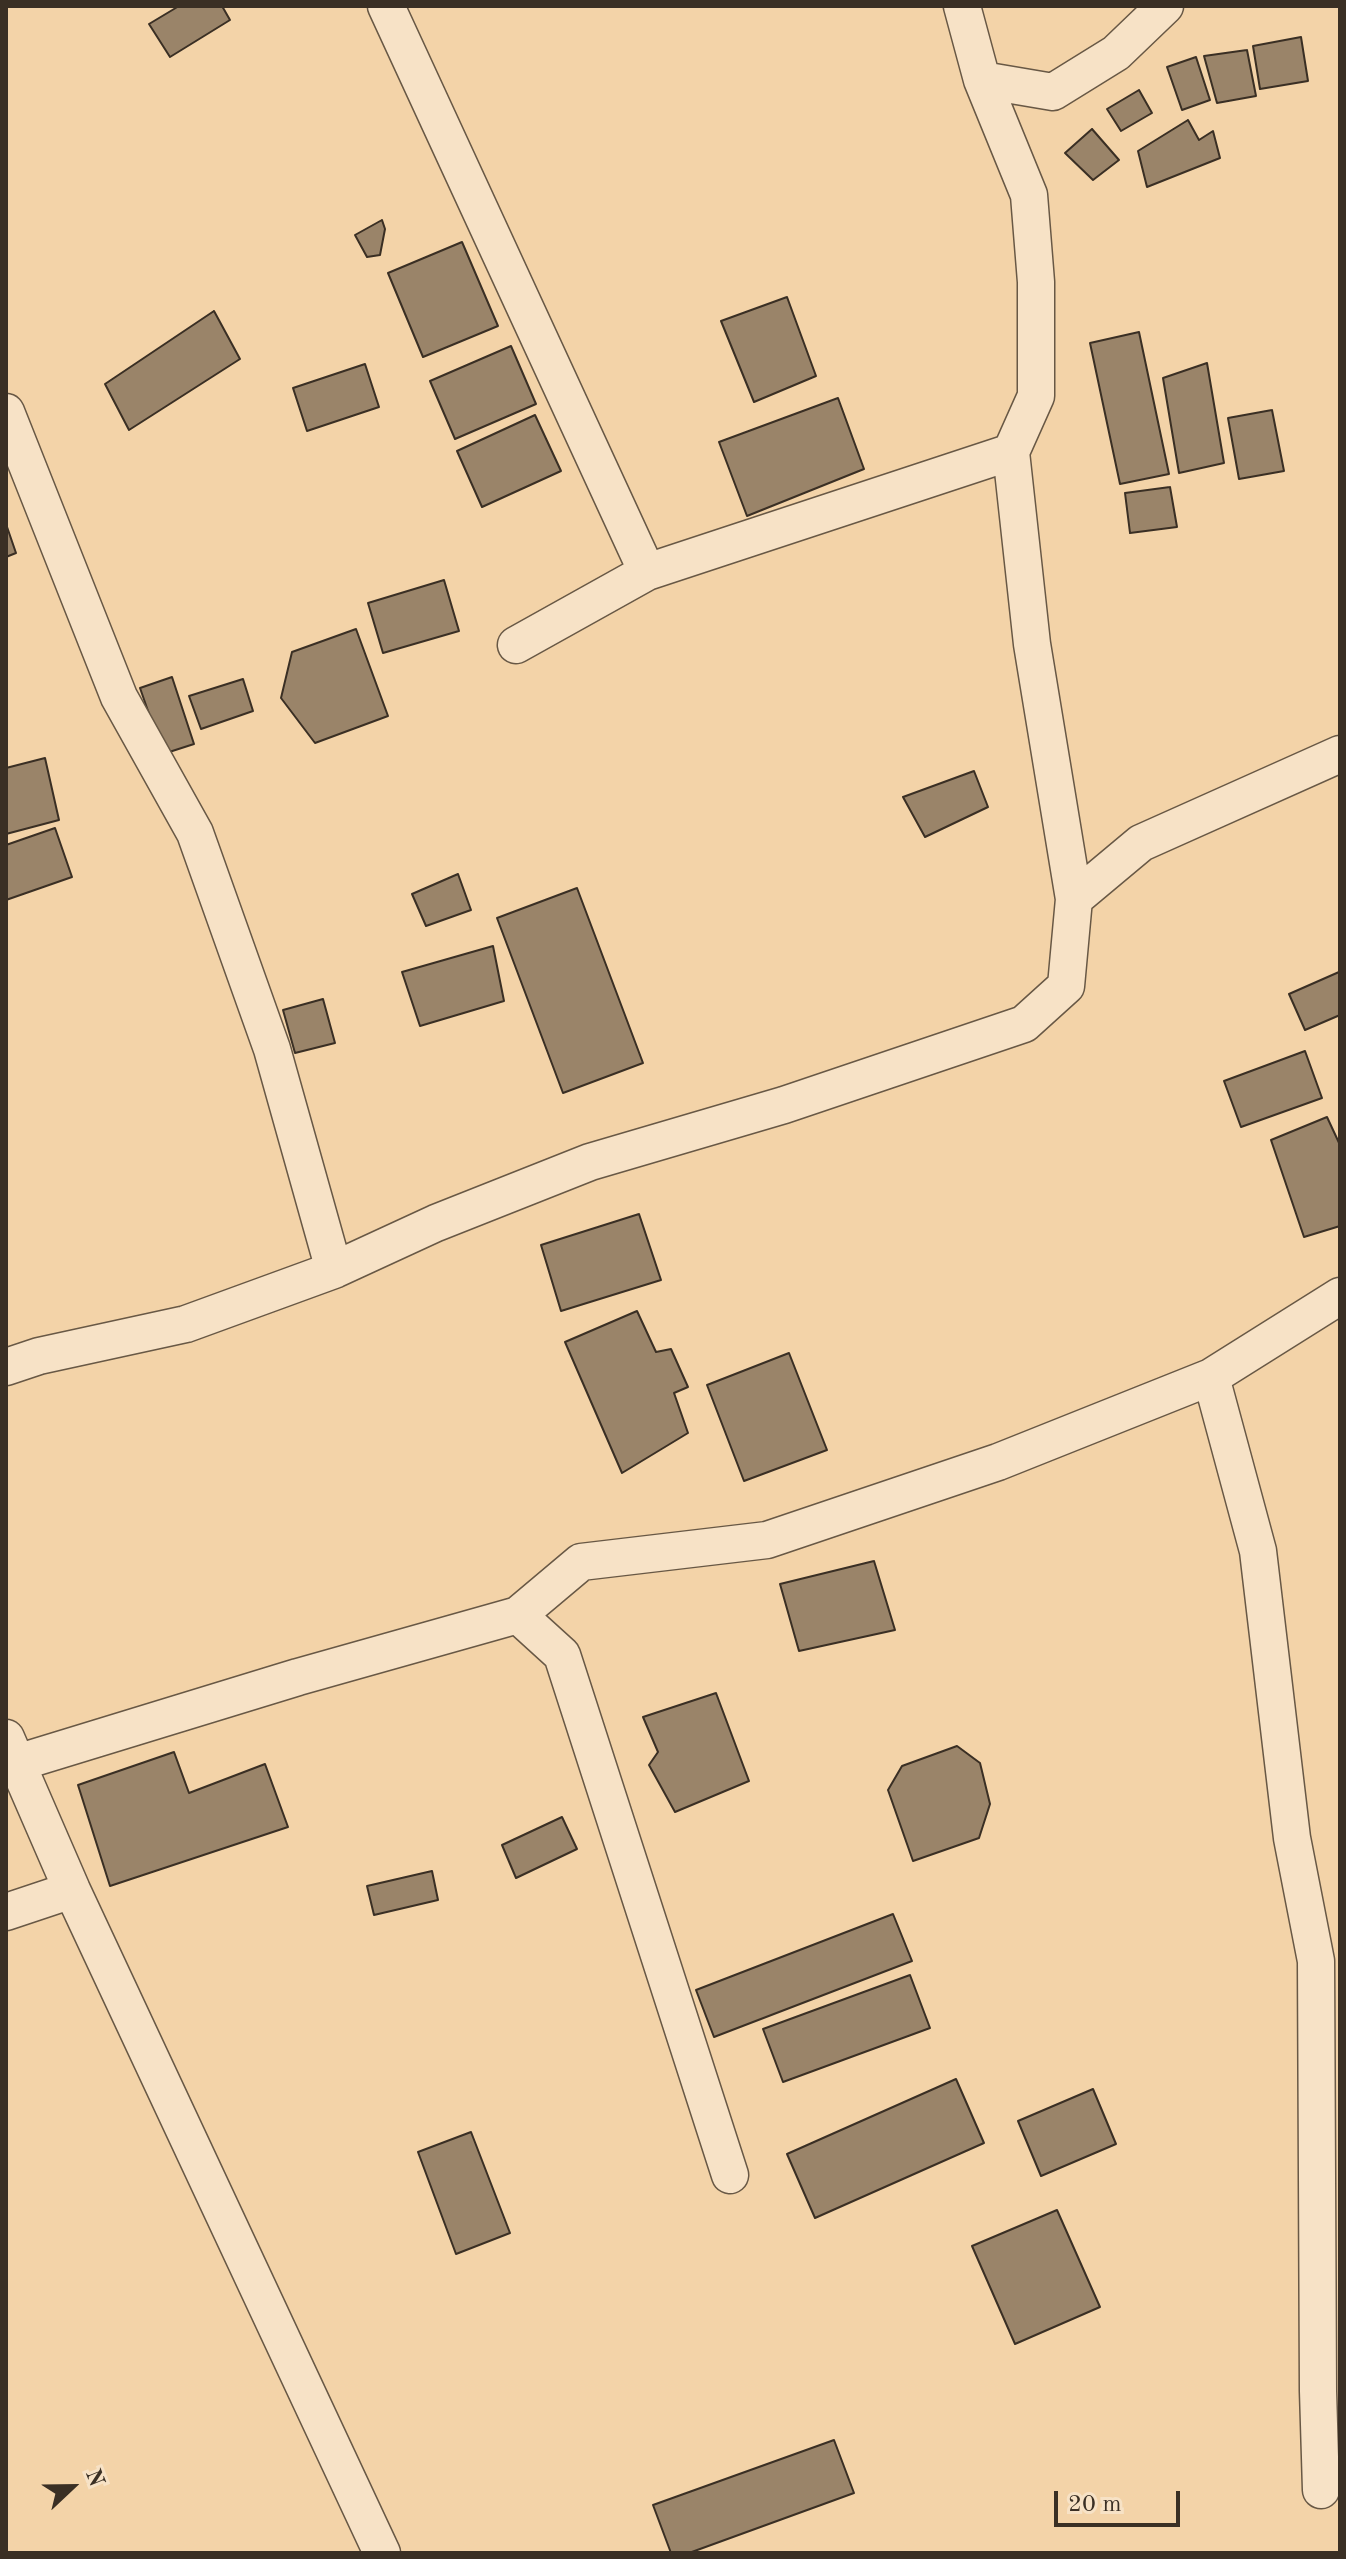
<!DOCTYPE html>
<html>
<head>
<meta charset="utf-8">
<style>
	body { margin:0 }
	#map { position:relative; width:1346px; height:2559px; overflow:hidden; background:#f3d3a8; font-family:"Old Standard TT",serif }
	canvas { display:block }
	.frame { position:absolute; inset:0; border:8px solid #3a2f24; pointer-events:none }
	.north { position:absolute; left:32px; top:2447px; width:80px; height:80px; -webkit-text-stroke:6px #f7e2c6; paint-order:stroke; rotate:68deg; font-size:22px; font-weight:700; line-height:32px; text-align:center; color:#3a2f24 }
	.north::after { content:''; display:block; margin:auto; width:28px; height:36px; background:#3a2f24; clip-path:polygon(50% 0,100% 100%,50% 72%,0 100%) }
	.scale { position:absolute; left:1054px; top:2491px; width:126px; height:36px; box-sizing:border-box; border:4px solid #3a2f24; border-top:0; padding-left:10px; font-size:24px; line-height:28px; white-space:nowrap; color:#3a2f24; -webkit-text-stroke:6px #f7e2c6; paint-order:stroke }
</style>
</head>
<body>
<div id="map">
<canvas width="1346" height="2559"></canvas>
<div class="frame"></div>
<div class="north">N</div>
<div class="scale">20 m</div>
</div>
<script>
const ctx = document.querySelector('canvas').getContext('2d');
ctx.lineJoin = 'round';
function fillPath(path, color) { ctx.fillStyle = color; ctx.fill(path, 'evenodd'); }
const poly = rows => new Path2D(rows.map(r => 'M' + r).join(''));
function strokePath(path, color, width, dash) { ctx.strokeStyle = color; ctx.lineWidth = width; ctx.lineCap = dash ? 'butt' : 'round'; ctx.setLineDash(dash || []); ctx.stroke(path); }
const building = poly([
	[179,6,222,6,230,20,170,57,149,24,179,6],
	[1301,37,1308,81,1260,89,1253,46,1301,37],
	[1247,50,1256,96,1217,103,1204,56,1247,50],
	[1196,57,1210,100,1182,110,1167,67,1196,57],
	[1139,90,1152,113,1121,131,1107,109,1139,90],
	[1188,120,1199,140,1213,131,1220,158,1147,187,1138,151,1188,120],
	[1092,129,1119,160,1093,180,1065,153,1092,129],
	[382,220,385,229,380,255,367,257,355,235,382,220],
	[462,242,498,326,423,357,388,273,462,242],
	[787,297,816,376,754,402,721,321,787,297],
	[214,311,240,359,129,430,105,384,214,311],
	[1139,332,1169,474,1120,484,1090,343,1139,332],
	[511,346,536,404,455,439,430,381,511,346],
	[1207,363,1224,463,1179,473,1163,378,1207,363],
	[365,364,379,407,307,431,293,388,365,364],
	[838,398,864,469,747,516,719,442,838,398],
	[1272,410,1284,471,1239,479,1228,418,1272,410],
	[535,415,561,471,482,507,457,451,535,415],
	[1170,487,1177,527,1130,533,1125,493,1170,487],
	[6,524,16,553,6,557,6,524],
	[444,580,459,631,383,653,368,603,444,580],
	[356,629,388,716,315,743,281,698,292,652,356,629],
	[172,677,194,744,163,754,140,688,172,677],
	[243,679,253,711,201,729,189,696,243,679],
	[45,758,59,820,6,834,6,768,45,758],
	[974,771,988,807,925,837,903,797,974,771],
	[55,828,72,877,6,900,6,845,55,828],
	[458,874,471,910,426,926,412,894,458,874],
	[577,888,643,1063,563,1093,497,918,577,888],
	[493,946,504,1001,420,1026,402,972,493,946],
	[1339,972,1340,1015,1305,1030,1289,994,1339,972],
	[323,999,335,1043,295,1053,283,1010,323,999],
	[1305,1051,1322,1098,1241,1127,1224,1081,1305,1051],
	[1327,1117,1340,1145,1340,1226,1304,1237,1271,1140,1327,1117],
	[639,1214,661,1280,561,1311,541,1245,639,1214],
	[637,1311,656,1352,671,1349,688,1387,674,1393,688,1433,622,1473,565,1342,637,1311],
	[789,1353,827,1450,744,1481,707,1385,789,1353],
	[874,1561,895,1630,799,1651,780,1584,874,1561],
	[716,1693,749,1781,675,1812,649,1765,658,1752,643,1717,716,1693],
	[957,1746,980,1763,990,1804,979,1838,913,1861,888,1790,902,1766,957,1746],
	[174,1752,189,1793,265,1764,288,1827,110,1886,78,1785,174,1752],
	[562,1817,577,1849,516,1878,502,1845,562,1817],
	[432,1871,438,1900,374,1915,367,1886,432,1871],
	[893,1914,912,1961,714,2037,696,1990,893,1914],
	[910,1975,930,2028,783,2082,763,2029,910,1975],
	[956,2079,984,2143,815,2218,787,2154,956,2079],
	[1093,2089,1116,2144,1041,2176,1018,2121,1093,2089],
	[471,2132,510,2233,456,2254,418,2152,471,2132],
	[1057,2210,1100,2307,1015,2344,972,2246,1057,2210],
	[834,2440,854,2493,689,2553,671,2553,653,2505,834,2440]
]);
const street = poly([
	[386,6,647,572],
	[962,6,982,80,1029,195,1036,282,1036,396,1011,452,1032,644,1074,899],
	[982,80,1053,92,1116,53,1165,6],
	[6,412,119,697,195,833,272,1049,334,1270],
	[516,645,647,572,1011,452],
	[6,1367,39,1356,186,1324,334,1270,436,1223,590,1162,784,1105,1024,1024,1066,986,1074,899,1141,843,1340,754],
	[1211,1377,1258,1551,1292,1838,1316,1961,1318,2391,1321,2490],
	[518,1615,562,1655,730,2175],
	[6,1738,72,1890,382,2553],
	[17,1763,298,1677,518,1615,581,1562,767,1540,998,1462,1211,1377,1340,1296],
	[6,1912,72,1890]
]);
fillPath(building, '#9a8469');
strokePath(building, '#3a2f24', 2);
strokePath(street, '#685845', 39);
strokePath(street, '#f7e2c6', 36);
</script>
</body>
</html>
